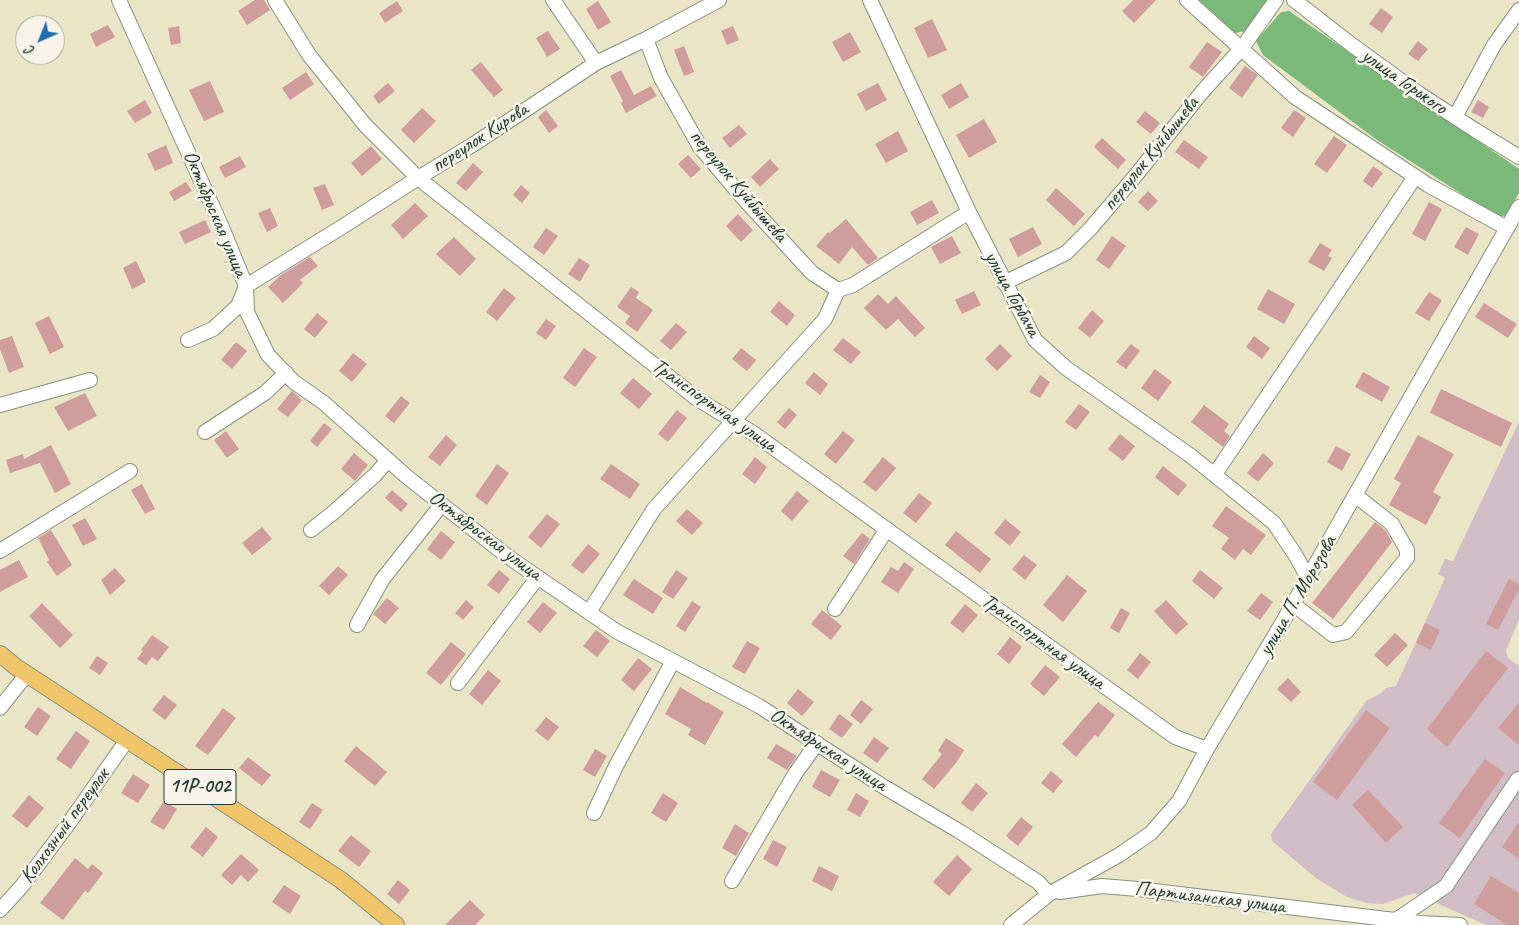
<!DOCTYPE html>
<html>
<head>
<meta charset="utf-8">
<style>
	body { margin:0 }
	#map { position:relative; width:1519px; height:925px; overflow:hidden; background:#ebe5c7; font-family:Caveat,sans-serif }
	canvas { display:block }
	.north { position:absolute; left:15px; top:15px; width:50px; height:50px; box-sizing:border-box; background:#f7f3e8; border:1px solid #a1aaa0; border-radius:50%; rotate:224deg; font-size:14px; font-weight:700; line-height:20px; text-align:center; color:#1f3d34 }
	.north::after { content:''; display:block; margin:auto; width:18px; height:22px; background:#1f6fb2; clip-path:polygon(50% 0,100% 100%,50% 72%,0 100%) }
</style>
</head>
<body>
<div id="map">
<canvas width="1519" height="925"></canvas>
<div class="north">С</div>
</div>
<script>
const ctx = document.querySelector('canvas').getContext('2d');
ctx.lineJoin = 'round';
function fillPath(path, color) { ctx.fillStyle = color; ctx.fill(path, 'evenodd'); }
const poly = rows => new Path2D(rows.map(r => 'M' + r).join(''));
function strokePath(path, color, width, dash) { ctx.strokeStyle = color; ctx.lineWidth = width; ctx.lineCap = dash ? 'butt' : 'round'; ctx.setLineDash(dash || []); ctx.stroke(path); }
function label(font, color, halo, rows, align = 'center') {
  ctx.font = font + ' Caveat,sans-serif'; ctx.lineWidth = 5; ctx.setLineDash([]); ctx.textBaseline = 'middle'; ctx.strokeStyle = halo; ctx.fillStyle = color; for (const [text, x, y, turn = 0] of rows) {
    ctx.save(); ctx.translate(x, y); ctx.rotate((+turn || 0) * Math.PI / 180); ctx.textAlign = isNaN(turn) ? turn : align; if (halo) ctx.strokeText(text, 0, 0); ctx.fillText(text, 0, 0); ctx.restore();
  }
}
const industrial = poly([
	[1519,422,1519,619,1506,651,1508,658,1519,666,1519,925,1486,925,1414,893,1383,904,1366,903,1347,897,1316,878,1272,841,1271,834,1367,700,1380,694,1386,688,1396,686,1445,578,1438,574,1445,559,1453,561]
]);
const forest = poly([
	[1199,0,1269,0,1247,31,1235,33],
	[1289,11,1519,169,1519,193,1507,215,1498,217,1377,140,1263,55,1256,41,1281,12]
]);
const building = poly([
	[255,0,264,0,270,10,247,25,238,11],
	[1133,0,1156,0,1134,23,1122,11],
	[397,1,403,11,385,23,379,13],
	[598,1,611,22,598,30,586,9],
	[1381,8,1393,17,1382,33,1369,24],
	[932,19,947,50,928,58,914,28],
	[108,25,115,37,96,47,90,34],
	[179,26,181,43,171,45,168,28],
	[733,26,739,40,727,45,721,31],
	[548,31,560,49,547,57,536,38],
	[850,32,861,52,843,62,832,42],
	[1418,41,1428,49,1418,61,1408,54],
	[1207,42,1222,52,1203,77,1189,67],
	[684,46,694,72,684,76,674,50],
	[481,62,503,90,494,97,471,70],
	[1245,66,1258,75,1242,98,1229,88],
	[621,70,634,95,651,86,657,96,626,113,621,103,623,101,610,76],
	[306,72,314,84,290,100,282,88],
	[210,81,224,112,204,121,189,90],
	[388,83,395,91,379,104,373,96],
	[878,83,887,100,866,111,857,94],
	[961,83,969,97,949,109,941,95],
	[145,100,152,113,135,123,127,111],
	[1478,100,1489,107,1483,118,1471,112],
	[422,108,436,121,414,143,401,130],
	[546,110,558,126,549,133,538,117],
	[1294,110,1306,118,1293,137,1281,128],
	[1145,111,1160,123,1151,134,1136,122],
	[984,119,997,142,969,158,956,135],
	[739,125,747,134,730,148,722,138],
	[898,131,908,151,886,163,875,144],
	[1334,136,1347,145,1327,173,1314,164],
	[1102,138,1126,160,1118,169,1094,147],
	[1184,140,1208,157,1199,169,1175,152],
	[166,145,173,163,155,171,147,154],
	[371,146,382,159,362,176,351,163],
	[688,155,701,169,691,178,678,164],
	[240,156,246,167,225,178,219,167],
	[770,159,779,169,760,187,751,177],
	[473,163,483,172,466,191,456,183],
	[1373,166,1383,173,1372,188,1363,181],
	[186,182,192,191,174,201,169,192],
	[325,184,334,205,322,210,313,188],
	[521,185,530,193,522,203,513,195],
	[1056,188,1085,214,1074,226,1046,200],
	[1148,191,1158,201,1148,211,1138,202],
	[932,200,939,213,917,225,910,212],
	[1429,202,1442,209,1425,241,1412,234],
	[415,203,428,216,403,239,391,225],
	[270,208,278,226,267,232,258,213],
	[738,214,753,230,741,242,726,226],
	[846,219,878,258,868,265,852,247,839,264,816,246,828,232,830,233],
	[205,220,211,232,185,244,179,232],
	[1033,227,1042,244,1018,257,1009,239],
	[1466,227,1479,234,1468,255,1454,247],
	[546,228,558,236,544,255,533,247],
	[952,236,961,253,940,264,931,247],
	[1112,236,1126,246,1109,269,1096,260],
	[454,237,476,259,460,276,436,254],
	[1320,243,1332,250,1328,256,1332,258,1324,271,1308,262],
	[310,257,318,266,300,280,303,283,283,303,268,287,281,275],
	[579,258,590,265,580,282,568,274],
	[136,261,146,282,132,289,123,268],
	[631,287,639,292,636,298,653,310,637,332,625,323,630,316,617,307],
	[504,288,516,298,497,321,486,312],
	[1268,289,1295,304,1284,324,1257,309],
	[974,291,981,305,962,314,955,300],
	[1429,292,1442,300,1429,321,1415,313],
	[878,294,888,304,896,296,925,328,915,337,898,319,886,330,864,308],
	[779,301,795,315,787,326,770,312],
	[1484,303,1517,324,1508,338,1475,317],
	[1092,310,1104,321,1090,338,1078,328],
	[317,313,328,322,315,338,304,329],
	[49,316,64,347,50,354,35,323],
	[546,319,556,326,546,340,536,333],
	[676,323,687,332,671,350,660,341],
	[12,336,24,367,9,373,0,349,0,340],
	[1254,336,1270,348,1262,359,1246,347],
	[843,338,861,352,851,364,833,350],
	[236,342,247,351,232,369,221,360],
	[1000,344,1012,356,997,371,985,359],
	[1131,344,1140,351,1126,369,1116,362],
	[584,348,597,357,575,387,563,378],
	[741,348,756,360,747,371,732,359],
	[353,353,367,364,352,382,339,371],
	[1155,369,1172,382,1158,401,1141,388],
	[814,372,828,384,820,395,805,383],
	[1363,372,1390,387,1382,402,1355,387],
	[1040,375,1050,382,1040,398,1029,392],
	[633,378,652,394,639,409,620,393],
	[1441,389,1512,423,1501,447,1430,413],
	[292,391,302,400,288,417,277,409],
	[85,393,97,416,68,431,54,407],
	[401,396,410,403,394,423,385,416],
	[1079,404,1090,412,1076,430,1065,422],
	[1204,405,1229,424,1224,431,1230,436,1223,447,1191,422],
	[789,408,797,415,785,429,777,422],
	[677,410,687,418,668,442,658,434],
	[324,423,332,429,317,447,310,441],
	[226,431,239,449,227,458,214,440],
	[843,431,855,440,836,464,824,454],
	[1120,434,1135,446,1123,461,1108,449],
	[446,435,457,445,440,466,428,457],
	[1418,435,1454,454,1433,492,1441,497,1426,525,1389,505,1401,483,1394,479],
	[51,445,71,484,55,493,40,463,10,473,6,460,23,454,24,459],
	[1336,446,1351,454,1342,471,1327,462],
	[354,453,368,465,355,481,341,469],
	[1263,453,1274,463,1258,482,1247,473],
	[755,457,767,467,755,484,742,474],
	[883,457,896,468,876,492,863,482],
	[497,464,509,473,487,505,475,496],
	[611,464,640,484,630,499,600,479],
	[1163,466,1187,485,1178,496,1155,477],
	[142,484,155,509,145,514,131,490],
	[392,490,408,504,401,512,385,498],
	[797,491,809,501,792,521,781,511],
	[919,493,932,503,916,523,903,513],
	[1226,506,1266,535,1251,555,1243,549,1235,560,1221,549,1229,538,1212,526],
	[687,509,703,523,692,535,676,521],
	[547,514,560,524,541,548,528,537],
	[85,518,97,539,83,546,72,525],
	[1005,519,1021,532,1010,546,994,533],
	[1375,522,1385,530,1392,542,1333,619,1312,603],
	[262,527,272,539,252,555,242,543],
	[51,530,72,565,57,576,47,562,49,560,38,538],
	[441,531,455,542,441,560,427,549],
	[956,531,991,559,980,573,945,545],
	[862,533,870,539,854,564,843,556],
	[588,544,600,554,583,574,571,565],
	[1024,555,1037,565,1025,580,1012,569],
	[19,560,28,577,0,592,0,570],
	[904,562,914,569,898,593,881,582,891,567,898,571],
	[338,566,348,575,329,595,319,586],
	[115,568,126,581,110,595,101,580],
	[499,570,510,579,499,594,487,585],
	[676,570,688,578,673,599,662,592],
	[1200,570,1223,588,1214,599,1192,581],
	[1067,575,1087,591,1063,622,1043,605],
	[634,579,663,598,653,614,623,595],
	[1509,579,1519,584,1519,589,1498,630,1486,624],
	[1261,593,1273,602,1260,620,1247,611],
	[387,598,399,608,385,624,373,614],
	[466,600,474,607,463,620,455,613],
	[1166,600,1188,624,1176,635,1154,611],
	[692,601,701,607,685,632,676,626],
	[543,602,557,613,540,633,527,622],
	[42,603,73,635,60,648,29,616],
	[965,604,978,615,963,633,950,623],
	[1121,608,1130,613,1119,633,1110,628],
	[822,610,842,626,831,640,811,624],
	[1425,623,1440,630,1431,650,1416,643],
	[596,630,610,641,597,657,583,646],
	[1395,633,1408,645,1387,667,1374,655],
	[152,635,169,647,158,661,152,657,146,665,137,659,143,651,141,650],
	[1010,637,1022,647,1009,664,997,654],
	[747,641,760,648,745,674,732,667],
	[451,642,466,654,441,685,426,673],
	[1486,651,1508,668,1447,747,1427,729],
	[1140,653,1151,662,1138,679,1127,670],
	[97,656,108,663,100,675,89,668],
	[638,658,652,669,634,691,621,680],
	[1045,665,1060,677,1044,696,1030,684],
	[488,670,501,681,482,705,469,694],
	[1288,678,1301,692,1291,702,1277,689],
	[680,687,707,703,707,702,724,712,705,745,688,735,691,729,665,714],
	[798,689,814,702,802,716,787,703],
	[164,695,177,705,165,720,152,710],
	[861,700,873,709,861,724,850,715],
	[1098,702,1115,715,1098,737,1095,735,1076,757,1062,744],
	[1519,703,1519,745,1498,728],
	[38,707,51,716,37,736,24,727],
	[223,708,236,718,208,755,195,746],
	[1366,710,1390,728,1337,800,1313,782],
	[839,714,853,724,842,738,829,729],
	[546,717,559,727,548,741,535,731],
	[76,731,90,741,71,769,56,759],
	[874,737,889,748,877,763,863,753],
	[946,738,964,750,956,763,934,789,922,779,942,754,938,751],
	[776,744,797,756,787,770,767,758],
	[356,746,387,772,375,786,344,761],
	[595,749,607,756,595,777,583,770],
	[248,757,271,775,262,786,239,768],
	[1485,759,1505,773,1460,838,1439,823],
	[821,770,840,780,830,797,812,787],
	[1051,771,1063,781,1053,793,1041,783],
	[133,774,150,785,138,803,121,793],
	[976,783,988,793,972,812,961,803],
	[1368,790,1403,827,1386,843,1352,805],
	[663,793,678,803,666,822,651,813],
	[856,793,869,801,860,817,847,810],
	[29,795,44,808,27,828,12,816],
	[164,801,177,809,164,830,150,822],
	[312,803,323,810,310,829,299,822],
	[1021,817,1033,827,1018,846,1006,836],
	[1519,822,1519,859,1502,847],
	[735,824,749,833,736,856,722,848],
	[206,827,218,837,203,857,190,847],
	[351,835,371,851,359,867,338,851],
	[773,840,787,847,777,867,763,859],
	[241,854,259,870,248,882,241,875,232,885,221,875],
	[957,855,972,869,949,896,933,882],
	[75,858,88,869,92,864,103,873,88,893,85,891,63,920,40,903],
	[819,866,839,876,832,891,812,881],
	[1491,876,1519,893,1519,925,1507,925,1474,904],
	[398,880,410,890,399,904,387,894],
	[284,885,301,896,290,914,272,902],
	[470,900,485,915,475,925,445,925]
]);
const minor = poly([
	[119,0,221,225,246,286,247,312,268,355,294,382,324,403,406,476,507,556,616,631,759,706,884,787,959,831,1038,882,1049,894],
	[275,0,309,55,365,125,418,178,696,398,753,433,1175,737,1207,749],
	[553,0,596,63],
	[870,0,969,212,1035,340,1066,368,1191,456,1274,523,1296,556,1308,578],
	[1187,0,1295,97,1428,185,1507,228],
	[1294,0,1352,45,1418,93,1475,130,1519,157],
	[646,39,661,78,700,147,743,198,812,273,838,290,853,285,969,212],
	[1455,117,1494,45,1519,10],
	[1004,283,1066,253,1090,229,1137,174,1202,92,1242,48,1276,0],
	[188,340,213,329,238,306,246,286,342,227,418,178,474,144,596,63,646,39,719,0],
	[0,405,90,380],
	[205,432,265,393,286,373],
	[1215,474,1415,177],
	[311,530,334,512,375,475,388,460],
	[0,551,130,471],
	[1293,604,1333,635,1346,632,1407,558,1407,550,1392,524,1355,495],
	[835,609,887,529],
	[589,612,654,509,825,319,838,290],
	[357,625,382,580,442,504],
	[458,683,538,577],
	[0,708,27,674],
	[594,813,617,764,673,661],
	[732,881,795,774,817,743],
	[1060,892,1102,886,1138,889,1420,923,1460,925],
	[0,910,22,886,69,823,127,740],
	[1396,920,1446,886,1518,779],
	[1011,925,1049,894,1119,855,1151,833,1179,801,1207,749,1281,625,1519,207]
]);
const major = poly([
	[0,654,16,667,341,880,396,925]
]);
const shields = [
	[200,787,72]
];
const shieldNames = [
	["11Р-002",200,787]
];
const streetNames = [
	["улица Горького",1404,82,35],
	["переулок Кирова",480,138,-33],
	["переулок Куйбышева",1151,154,-51],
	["переулок Куйбышева",738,186,50],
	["Октябрьская улица",215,214,67],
	["улица Горбача",1012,294,61],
	["Транспортная улица",714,406,35],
	["Октябрьская улица",485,536,37],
	["улица П. Морозова",1298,596,-60],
	["Транспортная улица",1043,642,36],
	["Октябрьская улица",828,750,33],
	["Колхозный переулок",65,826,-54],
	["Партизанская улица",1210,898,7]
];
fillPath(industrial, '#d2bdc6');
fillPath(forest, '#7ab97a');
fillPath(building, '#cf9d9b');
strokePath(minor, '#85917e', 16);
strokePath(major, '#85917e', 18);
strokePath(minor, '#fff', 14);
strokePath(major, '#f0c469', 16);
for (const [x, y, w] of shields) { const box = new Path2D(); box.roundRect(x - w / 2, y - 17.5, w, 35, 4); ctx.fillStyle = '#f7f3e8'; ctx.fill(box); strokePath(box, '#1f3d34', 1); }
label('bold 20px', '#1f3d34', null, shieldNames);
label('21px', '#1f3d34', '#f7f3e8', streetNames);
</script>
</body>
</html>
